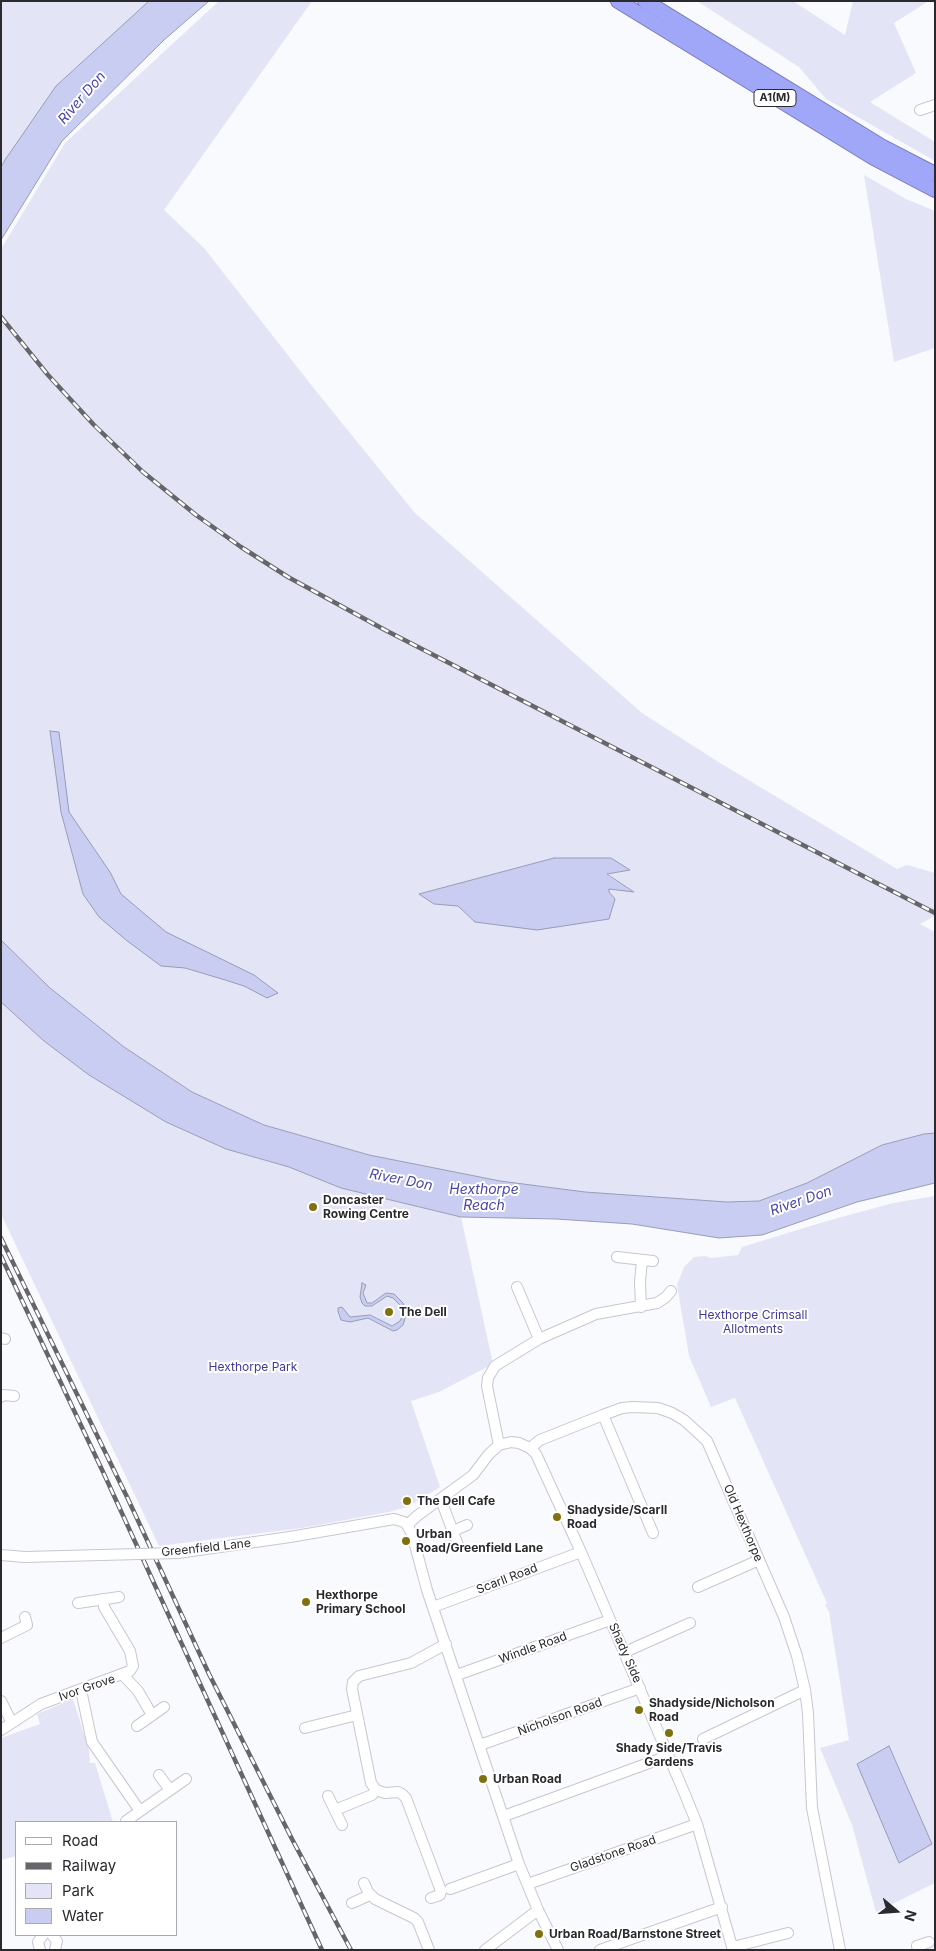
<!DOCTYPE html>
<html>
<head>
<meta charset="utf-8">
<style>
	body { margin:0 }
	#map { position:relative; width:936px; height:1951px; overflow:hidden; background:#f9fafe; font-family:Inter,sans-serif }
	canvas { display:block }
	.frame { position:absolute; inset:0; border:2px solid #2a2a2e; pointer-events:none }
	.legend { position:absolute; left:15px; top:1821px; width:162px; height:115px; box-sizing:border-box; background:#fff; border:1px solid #aaaaab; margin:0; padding:6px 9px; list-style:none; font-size:15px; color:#2a2a2e }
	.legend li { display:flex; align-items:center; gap:10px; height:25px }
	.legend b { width:25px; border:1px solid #aaaaab }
	.north { position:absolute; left:871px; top:1886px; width:50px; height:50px; -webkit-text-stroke:4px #fff; paint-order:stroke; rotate:108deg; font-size:14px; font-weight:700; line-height:20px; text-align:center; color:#2a2a2e }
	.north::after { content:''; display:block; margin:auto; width:18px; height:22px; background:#2a2a2e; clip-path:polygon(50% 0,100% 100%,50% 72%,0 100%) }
</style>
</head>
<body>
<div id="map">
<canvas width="936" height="1951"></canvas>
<div class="frame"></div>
<ul class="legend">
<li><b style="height:6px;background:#fff"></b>Road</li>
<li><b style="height:6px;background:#66666a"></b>Railway</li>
<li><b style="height:14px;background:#e3e5f7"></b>Park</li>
<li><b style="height:14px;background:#c9cdf1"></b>Water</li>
</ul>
<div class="north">N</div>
</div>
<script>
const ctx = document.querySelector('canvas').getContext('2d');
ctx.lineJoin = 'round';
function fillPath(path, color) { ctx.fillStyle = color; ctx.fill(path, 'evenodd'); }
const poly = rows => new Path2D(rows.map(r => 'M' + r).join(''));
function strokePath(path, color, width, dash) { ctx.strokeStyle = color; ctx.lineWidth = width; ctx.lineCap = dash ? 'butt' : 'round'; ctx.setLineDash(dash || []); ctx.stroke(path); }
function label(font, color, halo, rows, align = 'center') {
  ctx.font = font + ' Inter,sans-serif'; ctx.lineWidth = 4; ctx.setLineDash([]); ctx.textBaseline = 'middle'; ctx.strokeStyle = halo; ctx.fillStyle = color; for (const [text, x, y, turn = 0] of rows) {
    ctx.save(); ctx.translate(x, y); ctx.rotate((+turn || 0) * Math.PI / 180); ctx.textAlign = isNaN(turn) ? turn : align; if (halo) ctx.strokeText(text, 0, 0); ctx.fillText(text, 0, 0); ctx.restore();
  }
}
const green = poly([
	[1,1,149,1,56,86,1,170],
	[219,1,312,1,164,210,204,248,316,391,414,512,642,713,720,763,897,869,907,865,935,873,935,916,920,924,935,932,935,1133,924,1134,882,1145,807,1183,759,1201,727,1202,585,1192,500,1181,369,1155,264,1125,192,1092,124,1047,50,988,1,940,1,249,65,143],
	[607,873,633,891,609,888,609,892,475,922,458,906,434,904,420,894],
	[697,1,793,1,845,35,853,1,929,1,894,23,916,73,870,102,935,142,935,161,826,99,799,67],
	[864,175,906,199,935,211,935,348,894,362],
	[1,1002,44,1041,91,1076,166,1122,226,1149,289,1167,341,1188,461,1217,493,1364,439,1392,411,1401,440,1487,409,1506,389,1512,302,1528,159,1546,1,1214],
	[935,1196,935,1883,876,1912,852,1825,820,1748,849,1740,829,1612,825,1605,827,1603,735,1398,711,1407,689,1356,677,1285,684,1267,694,1257,705,1256,711,1258,738,1255,742,1247,827,1221,893,1203],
	[73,1699,89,1750,90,1763,95,1763,113,1822,16,1822,16,1856,1,1860,1,1738,40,1724,37,1714]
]);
const water = poly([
	[149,1,209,1,164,40,62,141,1,240,1,167,5,160,56,86,149,1],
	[50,731,59,732,69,812,110,872,121,894,166,932,254,975,278,993,267,998,244,986,222,979,185,968,161,966,126,940,99,917,83,894,61,812,50,731],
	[554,858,611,858,630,870,607,874,634,892,609,889,609,892,615,899,609,919,537,930,475,922,458,906,434,904,419,894,554,858],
	[1,940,50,988,124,1047,192,1092,264,1125,369,1155,500,1181,585,1192,727,1202,759,1201,807,1183,882,1145,924,1134,935,1133,935,1183,857,1202,762,1235,719,1238,632,1224,556,1219,461,1217,341,1188,289,1167,226,1149,166,1122,89,1075,44,1041,1,1002,1,940],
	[362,1283,366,1285,363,1293,367,1303,372,1303,386,1293,394,1294,403,1303,406,1315,403,1325,397,1330,393,1331,368,1318,350,1322,341,1320,338,1311,338,1308,342,1307,350,1317,370,1315,392,1326,400,1321,403,1315,401,1306,393,1298,387,1296,372,1306,365,1306,362,1303,360,1297,362,1283],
	[889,1746,932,1844,899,1863,857,1764,889,1746]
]);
const minor = poly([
	[920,110,935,105],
	[617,1257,653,1261],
	[517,1287,539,1339],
	[641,1307,640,1282,642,1260],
	[1,1338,5,1339],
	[1,1397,3,1395,14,1396],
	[603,1415,653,1533],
	[499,1445,487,1386,488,1378,495,1366,539,1339,596,1314,657,1303,666,1297,671,1291],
	[530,1448,540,1440,603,1415,622,1408,633,1407,658,1408,672,1413,684,1420,707,1441,784,1617,797,1656,805,1690,808,1713,812,1808,840,1950],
	[441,1500,458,1545],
	[407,1525,417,1516,473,1475,489,1454,499,1445,511,1442,519,1443,530,1448,536,1454,581,1552,684,1792,697,1824,733,1950],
	[407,1525,412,1534,427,1590,519,1864,538,1910,558,1950],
	[453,1531,467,1525],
	[290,1537,394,1519,404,1522,407,1525],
	[1,1555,25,1557],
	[698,1587,759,1560],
	[78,1603,119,1597],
	[433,1607,581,1552],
	[1,1638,27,1625,25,1617],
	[625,1652,690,1623],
	[123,1675,138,1691,152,1715],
	[457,1675,610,1620],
	[81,1690,92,1742,140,1811],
	[1,1701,12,1723],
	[137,1726,164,1707],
	[305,1728,357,1715],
	[1,1730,41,1704,130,1671,133,1666,130,1651,104,1607,103,1599],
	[703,1739,805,1690],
	[480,1745,640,1688],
	[159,1775,170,1790],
	[376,1790,371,1783,352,1689,353,1682,359,1676,411,1663,446,1644],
	[328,1796,342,1825],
	[335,1810,372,1795,376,1790,385,1793,398,1792,402,1794,406,1798,441,1891,440,1895,431,1898],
	[504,1816,668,1756],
	[126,1821,186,1779],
	[364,1883,368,1892,375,1899,414,1918,418,1922,429,1950],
	[528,1884,697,1824],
	[450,1889,519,1864],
	[352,1903,370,1895],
	[52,1935,57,1941,55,1950],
	[733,1947,788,1933],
	[40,1950,38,1942,43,1935],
	[485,1950,538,1910],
	[600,1950,722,1907],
	[918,1950,917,1946,929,1942]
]);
const highway = poly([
	[618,1,874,158,935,190],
	[645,1,881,146,935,174]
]);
const rail = poly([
	[1,317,48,375,94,425,143,472,196,515,241,547,288,577,385,630,935,913],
	[1,1238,128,1499,209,1674,292,1839,351,1950],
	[1,1256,104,1474,322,1950]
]);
const minorBridge = poly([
	[25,1557,178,1553,290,1537]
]);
const markers = [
	[313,1207,5,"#7f7010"],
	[389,1312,5,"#7f7010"],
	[407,1501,5,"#7f7010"],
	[557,1517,5,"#7f7010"],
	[406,1541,5,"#7f7010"],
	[306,1602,5,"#7f7010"],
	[639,1710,5,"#7f7010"],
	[669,1733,5,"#7f7010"],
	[483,1779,5,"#7f7010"],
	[539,1934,5,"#7f7010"]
];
const shields = [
	[775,98,42]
];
const shieldNames = [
	["A1(M)",775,98]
];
const poiNames = [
	["Doncaster",323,1200],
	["Rowing Centre",323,1214],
	["The Dell",399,1312],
	["The Dell Cafe",417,1501],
	["Shadyside/Scarll",567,1510],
	["Road",567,1524],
	["Urban",416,1534],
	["Road/Greenfield Lane",416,1548],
	["Hexthorpe",316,1595],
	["Primary School",316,1609],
	["Shadyside/Nicholson",649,1703],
	["Road",649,1717],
	["Shady Side/Travis",669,1748,"center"],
	["Gardens",669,1762,"center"],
	["Urban Road",493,1779],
	["Urban Road/Barnstone Street",549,1934]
];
const parkNames = [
	["Hexthorpe Crimsall",753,1315],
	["Allotments",753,1329],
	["Hexthorpe Park",253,1367]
];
const streetNames = [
	["Old Hexthorpe",743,1523,67],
	["Greenfield Lane",206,1548,-6],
	["Scarll Road",507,1579,-21],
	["Windle Road",533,1648,-20],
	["Shady Side",625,1653,66],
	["Ivor Grove",87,1688,-19],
	["Nicholson Road",560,1717,-20],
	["Gladstone Road",613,1854,-19]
];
const waterNames = [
	["River Don",82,98,-49],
	["River Don",401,1180,11],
	["Hexthorpe",484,1190],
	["Reach",484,1206],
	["River Don",801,1201,-19]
];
fillPath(green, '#e3e5f7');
fillPath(water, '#c9cdf1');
strokePath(water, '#999cb6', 1);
strokePath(minor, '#c6c7d1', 12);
strokePath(highway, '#777bb2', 16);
strokePath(minor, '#fff', 10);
strokePath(highway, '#a0a7f9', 14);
strokePath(rail, '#66666a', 4.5);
strokePath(rail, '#fff', 2.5, [8]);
strokePath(minorBridge, '#c6c7d1', 12, []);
strokePath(minorBridge, '#fff', 10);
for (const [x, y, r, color] of markers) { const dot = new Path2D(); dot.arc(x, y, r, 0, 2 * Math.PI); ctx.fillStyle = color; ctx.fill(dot); strokePath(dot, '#fff', 2); }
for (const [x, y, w] of shields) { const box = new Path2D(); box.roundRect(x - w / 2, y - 8.5, w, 17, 4); ctx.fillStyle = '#fff'; ctx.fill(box); strokePath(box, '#2a2a2e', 1); }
label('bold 11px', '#2a2a2e', null, shieldNames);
label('bold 12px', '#2a2a2e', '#fff', poiNames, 'left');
label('12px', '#3f399b', '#fff', parkNames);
label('12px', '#2a2a2e', '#fff', streetNames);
label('italic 14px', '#4945a9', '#fff', waterNames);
</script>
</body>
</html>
